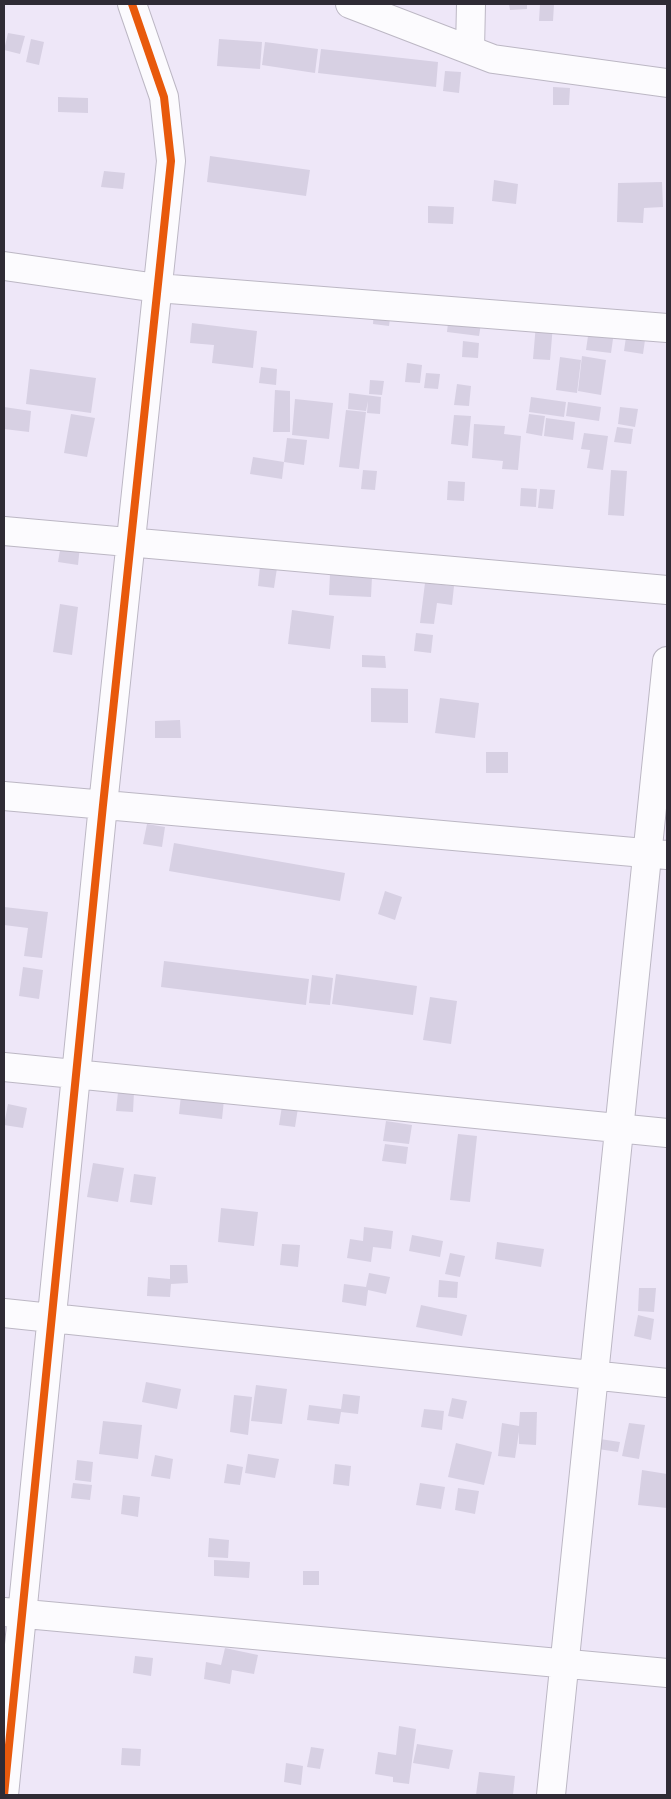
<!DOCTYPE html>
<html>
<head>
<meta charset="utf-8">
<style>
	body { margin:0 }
	#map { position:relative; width:671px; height:1799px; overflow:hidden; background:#eee7f8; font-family:"Asap Condensed",sans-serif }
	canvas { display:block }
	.frame { position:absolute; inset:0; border:5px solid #2f2b35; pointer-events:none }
</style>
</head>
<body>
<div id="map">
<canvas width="671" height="1799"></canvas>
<div class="frame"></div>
</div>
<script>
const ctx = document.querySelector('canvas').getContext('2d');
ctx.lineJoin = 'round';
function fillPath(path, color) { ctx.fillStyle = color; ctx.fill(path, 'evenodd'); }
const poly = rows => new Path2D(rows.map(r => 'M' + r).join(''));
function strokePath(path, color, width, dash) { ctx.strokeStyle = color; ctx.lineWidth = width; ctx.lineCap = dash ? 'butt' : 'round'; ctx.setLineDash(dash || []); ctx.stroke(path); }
const building = poly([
	[509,4,527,4,527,9,510,10],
	[540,4,554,4,553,21,539,21],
	[8,33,25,36,20,54,4,50],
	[31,39,44,42,39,65,26,62],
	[219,39,262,42,260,69,217,66],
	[265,42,318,49,315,73,262,65],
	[321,49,438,62,436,87,318,73],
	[445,71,461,72,459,93,443,91],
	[553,87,570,88,569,105,553,105],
	[58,97,88,98,88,113,58,112],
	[210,156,310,170,306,196,207,182],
	[104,171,125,173,123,189,101,187],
	[494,180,518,184,516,204,492,201],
	[662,182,663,207,644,208,643,223,617,222,618,183],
	[428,206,454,207,453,224,428,223],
	[374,308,391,310,389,326,373,324],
	[449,314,482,318,479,336,447,332],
	[192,323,257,331,253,368,212,363,214,345,190,343],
	[536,324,553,325,550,360,533,359],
	[589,329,614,332,611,353,586,350],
	[627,330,646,333,643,354,624,351],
	[463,341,479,343,478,358,462,357],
	[582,356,606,360,601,395,578,391],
	[560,357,581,360,577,393,556,390],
	[407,363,422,365,420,383,405,382],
	[261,367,277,369,276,385,259,383],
	[30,369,96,378,91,413,26,404],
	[426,373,440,374,438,389,424,388],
	[370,380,384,381,382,395,369,394],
	[457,384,471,386,469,406,454,405],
	[275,390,290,391,290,432,273,432],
	[349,393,381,397,380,414,367,413,368,401,366,411,348,409],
	[531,397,566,402,564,417,529,412],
	[295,399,333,403,329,439,292,435],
	[568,402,601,407,599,421,566,416],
	[4,407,31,411,29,432,4,429],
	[620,407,638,409,635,427,618,424],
	[346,410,366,412,359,469,339,467],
	[71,414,95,418,87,457,64,453],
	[529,414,545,416,542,436,526,433],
	[454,415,471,416,468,446,451,444],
	[546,418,575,422,573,440,544,436],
	[474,424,505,426,504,434,521,436,518,470,502,469,503,461,472,458],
	[617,427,633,429,631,444,614,442],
	[584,433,608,436,603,470,587,468,590,450,581,449],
	[287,438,307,440,304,465,284,462],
	[253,457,284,462,282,479,250,474],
	[363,470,377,471,375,490,361,489],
	[611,470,627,471,624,516,608,515],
	[448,481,465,482,464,501,447,500],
	[521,488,537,489,536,507,520,506],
	[540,489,555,490,553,509,538,508],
	[61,544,80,546,78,565,58,562],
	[260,566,277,568,274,588,258,586],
	[330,574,372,577,371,597,329,595],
	[425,583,454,586,452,605,437,603,434,624,420,623],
	[60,604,78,607,72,655,53,652],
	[292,610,334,616,330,649,288,644],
	[416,633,433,635,431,653,414,651],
	[362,655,385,656,386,668,362,667],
	[371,688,408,689,408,723,371,722],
	[440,698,479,703,475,738,435,733],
	[180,720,181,738,155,738,155,721],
	[486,752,508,752,508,773,486,773],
	[147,824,165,827,162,847,143,844],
	[174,843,345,873,340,901,169,871],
	[385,891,402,897,395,920,378,914],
	[4,907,48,912,42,958,24,956,28,928,4,925],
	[164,961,309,979,306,1005,161,987],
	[23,967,43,970,39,999,19,996],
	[336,974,417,986,413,1015,332,1004],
	[312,975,333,978,330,1005,309,1003],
	[430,997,457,1001,451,1044,423,1040],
	[118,1092,134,1092,133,1112,116,1111],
	[181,1095,224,1100,222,1119,179,1114],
	[8,1104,27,1108,23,1128,4,1125],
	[282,1106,298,1108,295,1127,279,1125],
	[386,1121,412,1125,409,1144,383,1141],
	[458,1134,477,1136,470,1202,450,1200],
	[385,1144,408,1147,406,1164,382,1161],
	[93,1163,124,1168,118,1202,87,1197],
	[134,1174,156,1177,152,1205,130,1202],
	[221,1208,258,1212,254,1246,218,1242],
	[364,1227,393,1231,391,1249,373,1247,371,1262,347,1258,350,1239,363,1241],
	[412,1235,443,1241,440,1257,409,1251],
	[497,1242,544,1249,541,1267,495,1259],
	[282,1244,300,1245,298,1267,280,1265],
	[450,1253,465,1256,460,1277,445,1274],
	[170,1265,187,1265,188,1283,171,1284,170,1297,147,1296,148,1277,170,1279],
	[369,1273,390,1277,386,1294,368,1290,366,1306,342,1302,344,1284,366,1287],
	[439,1280,458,1282,457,1298,438,1297],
	[639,1288,656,1288,654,1312,638,1311],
	[421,1305,467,1315,462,1336,416,1327],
	[638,1315,654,1319,651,1340,634,1336],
	[146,1382,181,1389,177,1409,142,1402],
	[256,1385,287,1389,282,1424,251,1421],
	[343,1394,360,1396,358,1414,341,1412,339,1424,307,1420,309,1405,341,1409],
	[234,1395,252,1397,248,1435,230,1432],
	[452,1398,467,1401,463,1419,448,1416],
	[424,1409,444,1411,442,1430,421,1427],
	[520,1412,537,1412,536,1445,519,1444,519,1432,515,1458,498,1456,502,1423,519,1426],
	[103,1421,142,1425,138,1459,99,1454],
	[629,1423,645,1425,639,1459,622,1456],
	[600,1439,620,1442,618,1452,598,1449],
	[456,1443,492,1452,484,1485,448,1477],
	[248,1454,279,1459,275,1478,245,1473],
	[155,1455,173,1459,170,1479,151,1476],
	[77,1460,93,1462,91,1482,75,1480],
	[227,1464,243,1467,240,1485,224,1483],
	[335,1464,351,1466,349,1486,333,1484],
	[642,1470,667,1474,667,1508,638,1505],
	[73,1483,92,1485,90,1500,71,1498],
	[420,1483,445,1487,441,1509,416,1505],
	[458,1488,479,1491,475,1514,455,1510],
	[123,1495,140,1497,138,1517,121,1514],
	[209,1538,229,1540,228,1558,208,1557],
	[214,1560,250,1562,249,1578,214,1576],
	[303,1571,319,1571,319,1585,303,1585],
	[225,1648,258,1655,254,1674,232,1670,230,1684,204,1679,206,1662,221,1665],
	[135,1656,153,1658,151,1676,133,1673],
	[399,1726,416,1729,409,1784,393,1782,393,1777,375,1774,378,1752,396,1755],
	[417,1744,453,1750,449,1769,413,1763],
	[311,1747,324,1749,320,1769,307,1767],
	[122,1748,141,1749,140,1766,121,1765],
	[286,1763,303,1766,301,1785,284,1782],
	[479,1772,515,1776,513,1795,476,1795]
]);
const minor = poly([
	[350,4,493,59,667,83],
	[470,50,471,4],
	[4,266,157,288,667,328],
	[4,531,667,590],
	[4,796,667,855],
	[4,1067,667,1133],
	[4,1313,667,1383],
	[4,1612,667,1673],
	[4,1795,103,805,171,161,164,97,132,4],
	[551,1795,667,661]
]);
const cycleway = poly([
	[4,1795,103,805,171,161,164,97,132,4]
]);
fillPath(building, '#d7d0e3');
strokePath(minor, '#bcb7c4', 30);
strokePath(minor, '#fcfbfe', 28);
strokePath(cycleway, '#e8590c', 8);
</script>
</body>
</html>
